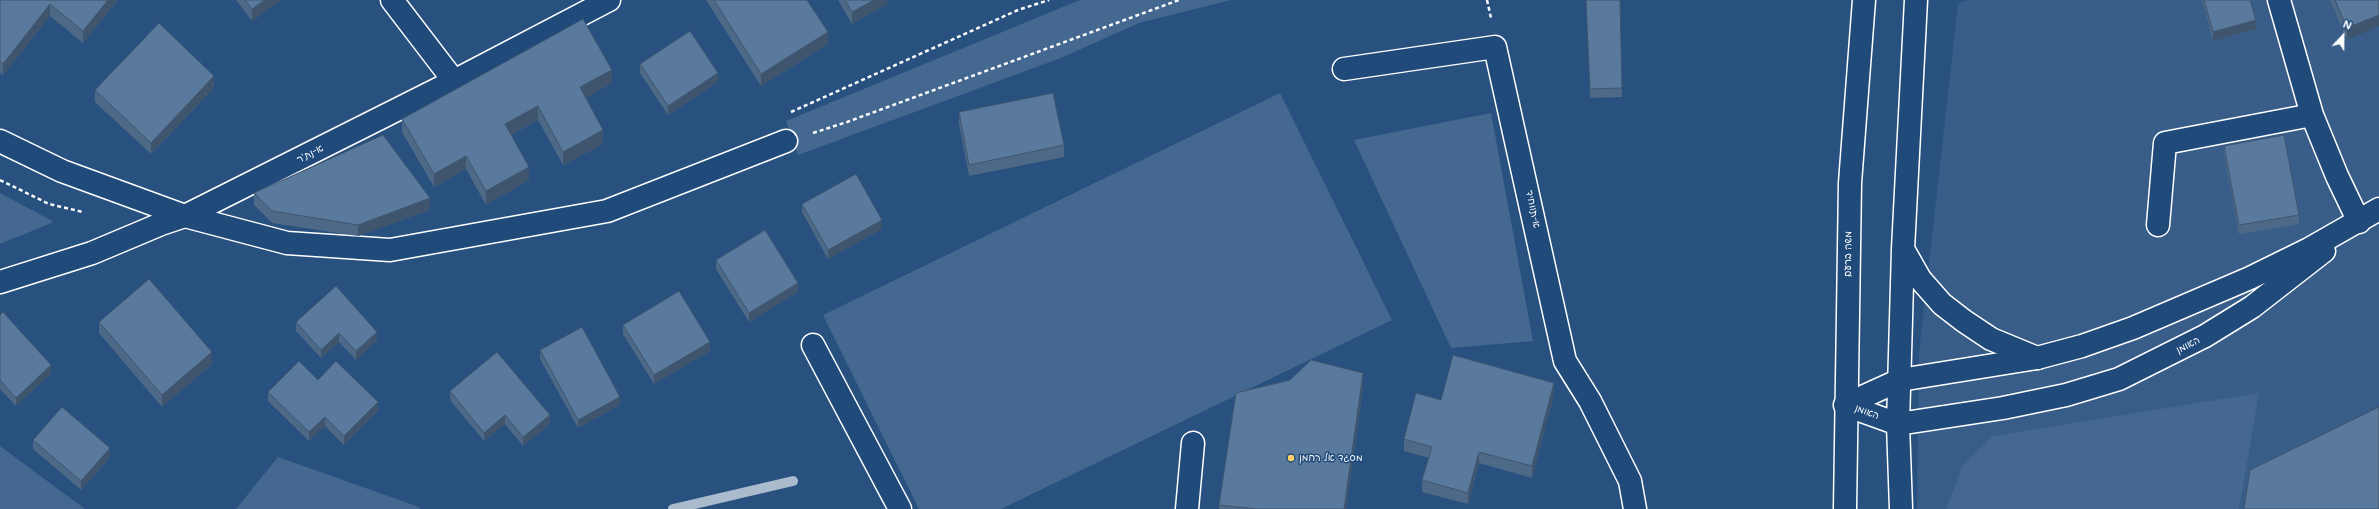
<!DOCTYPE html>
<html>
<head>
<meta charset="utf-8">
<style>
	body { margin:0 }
	#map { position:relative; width:2379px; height:509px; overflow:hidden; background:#28517f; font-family:Mali,sans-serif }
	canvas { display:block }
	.north { position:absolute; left:2323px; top:16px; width:40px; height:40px; -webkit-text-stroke:3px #1f4a7a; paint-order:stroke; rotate:22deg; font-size:11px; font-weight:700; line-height:16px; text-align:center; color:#fff }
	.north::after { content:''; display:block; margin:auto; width:14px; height:18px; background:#fff; clip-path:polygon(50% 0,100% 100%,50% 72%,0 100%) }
</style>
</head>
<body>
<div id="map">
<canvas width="2379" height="509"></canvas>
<div class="north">N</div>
</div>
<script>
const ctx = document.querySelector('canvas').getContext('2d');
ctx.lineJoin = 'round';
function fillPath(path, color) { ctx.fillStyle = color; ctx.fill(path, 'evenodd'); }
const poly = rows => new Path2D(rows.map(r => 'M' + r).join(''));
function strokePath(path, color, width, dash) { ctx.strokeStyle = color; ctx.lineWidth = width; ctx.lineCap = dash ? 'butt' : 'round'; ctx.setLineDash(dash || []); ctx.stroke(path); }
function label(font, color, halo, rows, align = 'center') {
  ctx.font = font + ' Mali,"Playpen Sans Hebrew",sans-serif'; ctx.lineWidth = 3; ctx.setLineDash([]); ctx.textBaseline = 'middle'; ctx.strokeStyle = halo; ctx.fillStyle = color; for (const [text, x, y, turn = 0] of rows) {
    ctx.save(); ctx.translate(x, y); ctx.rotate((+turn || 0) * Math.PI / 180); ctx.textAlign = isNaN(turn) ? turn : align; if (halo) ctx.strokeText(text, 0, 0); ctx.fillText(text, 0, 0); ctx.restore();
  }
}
const built = poly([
	[1970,0,2379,0,2379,509,1917,509,1919,353,1958,3]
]);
const green = poly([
	[1080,0,1231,0,1139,23,1061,58,798,155,786,121],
	[1280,93,1392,320,1001,509,919,509,823,315],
	[1491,113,1533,341,1451,348,1354,140],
	[0,193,54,222,0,244],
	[2259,393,2239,509,1946,509,1963,465,1993,436],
	[0,446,85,509,0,509],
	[278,457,419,507,420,509,236,509]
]);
const stream = poly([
	[673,509,793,481]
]);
const path = poly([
	[1487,0,1491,18],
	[791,112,1018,10,1049,0],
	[813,133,847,122,1179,0],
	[0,180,49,204,83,212]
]);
const minor = poly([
	[392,0,454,81],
	[2279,0,2312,115,2337,176,2359,222],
	[1344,69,1495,47,1565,361,1590,401,1630,481,1635,509],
	[0,141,62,171,185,216,287,243,390,250,607,211,786,141],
	[2158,225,2165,143,2312,115],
	[0,282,92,253,161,224,185,216,454,81,609,0],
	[813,345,900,509],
	[1845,405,1900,380,2037,358,2082,346,2133,328,2250,278,2309,249,2379,209],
	[1845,405,1898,424,2003,408,2066,395,2119,379,2205,336,2252,307,2324,251],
	[1187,509,1193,443]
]);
const major = poly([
	[1903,249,1920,279,1942,304,1964,321,1991,339,2037,358],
	[1845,509,1850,183,1864,0],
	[1901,509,1898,424,1903,249,1916,0]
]);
const wall = poly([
	[0,0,118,0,83,43,50,16,3,75,0,73],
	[236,0,281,0,252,21],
	[706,0,807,0,828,44,761,86],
	[838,0,887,0,887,4,852,24],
	[1586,0,1622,88,1622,97,1590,98],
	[2202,0,2250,0,2256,29,2213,41],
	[2330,0,2379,0,2347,40],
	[640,64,718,82,668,115,640,73],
	[612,83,585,98,603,144,563,165,538,120,511,135,529,180,486,205,466,169,434,187,402,132,402,119],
	[214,88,151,154,95,102,95,90],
	[959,112,1064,145,1064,157,969,176,959,124],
	[2224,146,2299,215,2299,224,2239,234,2224,155],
	[254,193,430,210,358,236,272,223,254,205],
	[802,204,882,229,828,259,802,212],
	[716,260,798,292,749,322,716,269],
	[0,315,51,373,16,406,0,389],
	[99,322,212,364,162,407,99,333],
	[296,322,377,340,356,360,339,342,321,358,296,331],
	[623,325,710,351,654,384,623,334],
	[540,350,620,405,578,428,540,359],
	[318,380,378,411,344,445,325,426,309,441,268,401,268,392],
	[1363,387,1346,509,1219,509,1219,505],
	[450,391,550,424,523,446,505,424,484,441,450,400],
	[1554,394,1532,478,1479,463,1468,504,1422,492,1422,480,1429,458,1404,451,1404,439,1441,400],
	[33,440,110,457,81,490,33,449]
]);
const shadedWall = poly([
	[108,0,118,0,83,43,83,31],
	[265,0,281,0,252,21,252,9],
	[874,0,887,0,887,4,852,24,852,12],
	[50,4,50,16,3,75,3,64],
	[2379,15,2379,26,2347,40,2347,28],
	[2256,20,2256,29,2213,41,2213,32],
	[828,32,828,44,761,86,761,74],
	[612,70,612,83,580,101,580,87],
	[718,73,718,82,668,115,668,106],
	[214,76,214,88,151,154,151,143],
	[538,106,538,120,505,138,505,124],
	[603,130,603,144,563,165,563,152],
	[466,156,466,169,434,187,434,174],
	[529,167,529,180,486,205,486,191],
	[430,198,430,210,358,236,358,225],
	[882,220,882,229,828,259,828,250],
	[798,283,798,292,749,322,749,313],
	[377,332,377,340,356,360,356,351],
	[339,333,339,342,321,358,321,350],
	[710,342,710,351,654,384,654,375],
	[212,352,212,364,162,407,162,395],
	[51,365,51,373,16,406,16,398],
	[1363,373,1363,387,1346,509,1344,509],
	[1554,383,1554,394,1532,478,1532,466],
	[620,397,620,405,578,428,578,420],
	[378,402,378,411,344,445,344,436],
	[505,415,505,424,484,441,484,433],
	[550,415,550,424,523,446,523,437],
	[325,417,325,426,309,441,309,432],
	[110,448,110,457,81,490,81,481],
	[1479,452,1479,463,1468,504,1468,493]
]);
const building = poly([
	[0,0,108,0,83,31,50,4,3,64,0,61,0,0],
	[245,0,265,0,252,9,245,0],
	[714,0,807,0,828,32,761,74,714,0],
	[845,0,874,0,852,12,845,0],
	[1586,0,1620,0,1622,88,1590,89,1586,0],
	[2204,0,2250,0,2256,20,2213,32,2204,0],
	[2335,0,2379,0,2379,15,2347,28,2335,0],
	[583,19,612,70,580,87,603,130,563,152,538,106,505,124,529,167,486,191,466,156,434,174,402,119,583,19],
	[159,23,214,76,151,143,95,90,159,23],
	[690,31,718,73,668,106,640,64,690,31],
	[1053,93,1064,145,969,165,959,112,1053,93],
	[383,135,430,198,358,225,272,211,254,193,383,135],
	[2284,135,2299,215,2239,225,2224,146,2284,135],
	[856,174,882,220,828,250,802,204,856,174],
	[765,230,798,283,749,313,716,260,765,230],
	[149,279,212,352,162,395,99,322,149,279],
	[336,286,377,332,356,351,339,333,321,350,296,322,336,286],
	[679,291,710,342,654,375,623,325,679,291],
	[3,312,51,365,16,398,0,380,0,315,3,312],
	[582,327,620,397,578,420,540,350,582,327],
	[497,352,550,415,523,437,505,415,484,433,450,391,497,352],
	[1453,355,1554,383,1532,466,1479,452,1468,493,1422,480,1432,447,1404,439,1416,393,1441,400,1453,355],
	[1311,360,1363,373,1344,509,1257,509,1219,505,1236,393,1290,380,1311,360],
	[299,361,318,380,336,361,378,402,344,436,325,417,309,432,268,392,299,361],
	[62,407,110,448,81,481,33,440,62,407],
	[2379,407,2379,509,2244,509,2250,470,2379,407]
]);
const markers = [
	[1291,458,4,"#ffd166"]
];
const streetNames = [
	["א-נת'ר",310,154,-27],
	["א-תווחיד",1533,209,78],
	["משה ברעם",1848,254,-89],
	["האומן",2188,345,-27],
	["האומן",1867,412,20]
];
const poiNames = [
	["מסגד אל רחמן",1299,458]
];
fillPath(built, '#375d88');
fillPath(green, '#446890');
strokePath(stream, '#aabbcd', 10);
strokePath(minor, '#fff', 25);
strokePath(major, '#fff', 25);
strokePath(path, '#fff', 2.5, [4, 3]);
strokePath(minor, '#1f4a7a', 22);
strokePath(major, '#1f4a7a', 22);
fillPath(wall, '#4d6987');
fillPath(shadedWall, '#3f556e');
fillPath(building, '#5a7a9d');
strokePath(building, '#3f556e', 1);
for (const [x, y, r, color] of markers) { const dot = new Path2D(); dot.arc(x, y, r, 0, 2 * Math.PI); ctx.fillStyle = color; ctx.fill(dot); strokePath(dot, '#1f4a7a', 1.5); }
label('10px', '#fff', '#1f4a7a', streetNames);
label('10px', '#fff', '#1f4a7a', poiNames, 'left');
</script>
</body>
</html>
